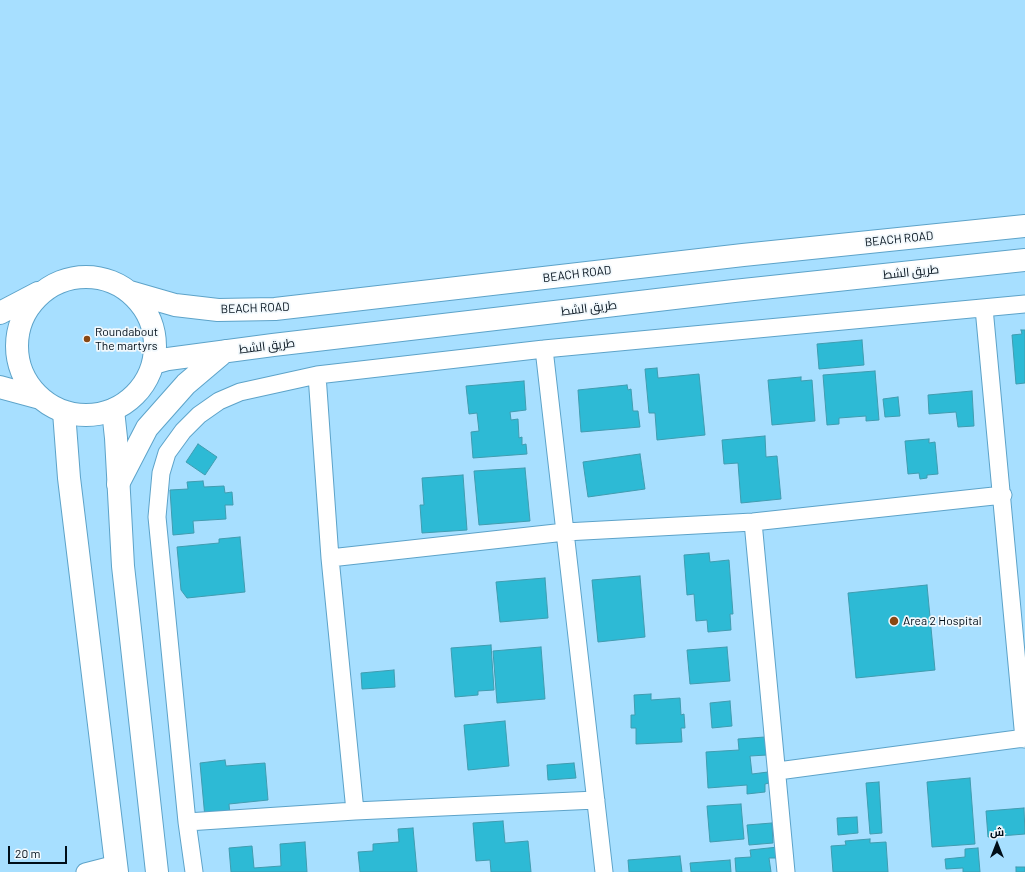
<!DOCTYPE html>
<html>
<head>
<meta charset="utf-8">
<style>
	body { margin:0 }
	#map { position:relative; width:1025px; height:872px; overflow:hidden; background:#a7dfff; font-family:Barlow,Cairo,sans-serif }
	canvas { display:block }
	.north { position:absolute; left:977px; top:824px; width:40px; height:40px; -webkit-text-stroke:3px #f1f8fc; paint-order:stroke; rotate:0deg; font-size:11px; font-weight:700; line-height:16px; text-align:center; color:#000e19 }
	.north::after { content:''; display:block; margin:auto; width:14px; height:18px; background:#000e19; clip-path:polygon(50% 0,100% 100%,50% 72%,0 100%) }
	.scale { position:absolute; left:8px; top:846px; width:59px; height:18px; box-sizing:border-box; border:2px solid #000e19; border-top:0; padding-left:5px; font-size:12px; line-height:14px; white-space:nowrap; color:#000e19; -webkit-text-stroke:3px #f1f8fc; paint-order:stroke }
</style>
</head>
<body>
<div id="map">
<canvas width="1025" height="872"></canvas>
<div class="north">ش</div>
<div class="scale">20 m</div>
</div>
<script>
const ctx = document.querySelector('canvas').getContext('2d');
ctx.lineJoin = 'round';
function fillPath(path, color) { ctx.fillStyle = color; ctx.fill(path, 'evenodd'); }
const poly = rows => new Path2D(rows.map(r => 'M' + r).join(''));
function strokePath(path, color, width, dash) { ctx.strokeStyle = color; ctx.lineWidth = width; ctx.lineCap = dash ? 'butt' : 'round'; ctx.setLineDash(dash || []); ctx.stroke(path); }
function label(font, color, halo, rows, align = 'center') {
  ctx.font = font + ' Barlow,Cairo,sans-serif'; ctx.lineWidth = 3.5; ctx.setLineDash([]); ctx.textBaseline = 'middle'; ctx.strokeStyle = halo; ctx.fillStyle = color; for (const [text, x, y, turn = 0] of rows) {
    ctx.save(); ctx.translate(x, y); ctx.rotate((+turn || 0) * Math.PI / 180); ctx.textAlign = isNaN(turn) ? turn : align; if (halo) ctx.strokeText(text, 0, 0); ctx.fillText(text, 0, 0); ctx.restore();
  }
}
const building = poly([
	[1021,330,1025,330,1025,383,1016,384,1012,335,1022,334,1021,330],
	[862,340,864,365,819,369,817,344,862,340],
	[657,368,658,378,699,374,705,435,657,440,655,413,649,413,645,369,657,368],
	[875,371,879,420,866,421,866,416,839,418,839,424,827,425,823,375,875,371],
	[801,377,801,381,812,380,815,421,772,425,768,380,801,377],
	[524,381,526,410,510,412,511,420,518,419,519,438,522,437,522,445,526,444,527,454,473,458,471,432,479,431,477,413,469,414,466,386,524,381],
	[627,385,628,390,631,389,633,411,638,411,640,427,581,432,578,390,627,385],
	[972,391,974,426,958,427,956,412,929,414,928,395,972,391],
	[898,397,900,416,885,417,883,399,898,397],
	[765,436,766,457,777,456,781,499,741,503,738,463,724,464,722,440,765,436],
	[929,439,929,443,935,442,938,474,927,475,927,478,920,479,919,473,908,474,905,441,929,439],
	[198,444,217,457,205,475,186,462,198,444],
	[640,454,645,489,588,497,583,462,640,454],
	[525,468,530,521,479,525,474,471,525,468],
	[463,475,467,530,422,533,420,505,424,505,422,478,463,475],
	[203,481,204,487,224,486,225,493,232,492,233,505,225,505,226,519,193,521,194,533,173,535,170,490,188,489,187,482,203,481],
	[240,537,245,592,187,598,181,590,177,547,219,543,219,539,240,537],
	[709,553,710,562,729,560,733,614,730,614,731,630,708,632,707,620,696,621,694,594,687,595,684,555,709,553],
	[640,576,645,637,598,642,592,580,640,576],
	[545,578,548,618,500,622,496,582,545,578],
	[927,585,935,670,856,678,848,593,927,585],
	[491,645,494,690,478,691,478,695,455,697,451,648,491,645],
	[541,647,545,699,497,703,493,651,541,647],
	[727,647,730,681,690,684,687,650,727,647],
	[394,670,395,687,362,689,361,673,394,670],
	[651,694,651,700,680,698,681,715,684,714,685,728,681,728,682,742,636,744,636,728,631,728,631,715,635,715,634,695,651,694],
	[730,701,732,726,712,728,710,703,730,701],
	[505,721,509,766,468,770,464,725,505,721],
	[765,737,767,755,750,756,752,774,768,772,769,783,765,784,765,792,747,794,747,785,708,788,706,752,739,750,738,739,765,737],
	[225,760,226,766,265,763,268,800,229,804,230,816,205,818,200,763,225,760],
	[574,763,576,778,548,780,547,765,574,763],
	[970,778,975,844,932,847,927,782,970,778],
	[879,782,882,833,870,834,866,783,879,782],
	[741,804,744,839,710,842,707,806,741,804],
	[1024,808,1025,834,988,837,986,811,1024,808],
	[857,817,858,833,838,835,837,818,857,817],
	[503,821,505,843,528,841,531,872,491,872,490,860,476,861,473,823,503,821],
	[772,823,773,843,749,845,747,825,772,823],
	[413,828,417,872,360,872,358,852,373,851,373,844,399,842,398,829,413,828],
	[870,839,870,843,886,842,888,872,833,872,831,846,846,845,845,841,870,839],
	[305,842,307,872,231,872,229,848,252,846,254,868,281,866,280,844,305,842],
	[778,847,779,858,769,858,771,872,736,872,735,858,751,857,750,850,778,847],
	[978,848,980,872,963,872,963,868,946,869,945,859,965,857,965,849,978,848],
	[680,856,682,872,629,872,628,860,680,856],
	[730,860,731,872,691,872,690,863,730,860],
	[1016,867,1025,867,1025,872,1016,872,1016,867]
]);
const street = poly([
	[984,308,1024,739],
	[544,349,604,872],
	[317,375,330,558,355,811],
	[753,522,786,872],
	[330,558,565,532,753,522,1003,495],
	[778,771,1025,738],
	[187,822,355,811,596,800],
	[85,872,116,864],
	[194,872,187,822,157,517,161,473,167,453,183,431,199,415,219,401,240,392,317,375,544,349,1025,304]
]);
const secondary = poly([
	[113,410,116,438,123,566,157,872],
	[64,412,69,478,117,872]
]);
const primary = poly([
	'17 346a69 69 0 1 1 138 0a69 69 0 1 1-138 0Z',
	[130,292,175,305,218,310,275,309,743,255,1025,226],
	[0,313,38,293],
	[154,363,168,359,273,345,734,291,1025,260],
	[0,387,40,398],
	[118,484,147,428,186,384,225,351]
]);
const markers = [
	[87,339,4,"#894813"],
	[894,621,5,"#894813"]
];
const streetNames = [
	["BEACH ROAD",899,239,-6],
	["طريق الشط",911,272,-6],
	["BEACH ROAD",577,274,-7],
	["BEACH ROAD",255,308,-2],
	["طريق الشط",589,308,-7],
	["طريق الشط",267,346,-7]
];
const poiNames = [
	["Roundabout",95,332],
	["The martyrs",95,346],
	["Area 2 Hospital",903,621]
];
fillPath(building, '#2dbad5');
strokePath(building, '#409cb0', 1);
strokePath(street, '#5da3c9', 19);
strokePath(secondary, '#5da3c9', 24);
strokePath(primary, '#5da3c9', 24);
strokePath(street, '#fff', 17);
strokePath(secondary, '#fff', 22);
strokePath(primary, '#fff', 22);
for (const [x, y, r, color] of markers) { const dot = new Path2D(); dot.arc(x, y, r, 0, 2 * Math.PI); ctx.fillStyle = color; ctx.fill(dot); strokePath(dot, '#f1f8fc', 1.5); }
label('12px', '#000e19', '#f1f8fc', streetNames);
label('12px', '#000e19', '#f1f8fc', poiNames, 'left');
</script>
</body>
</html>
